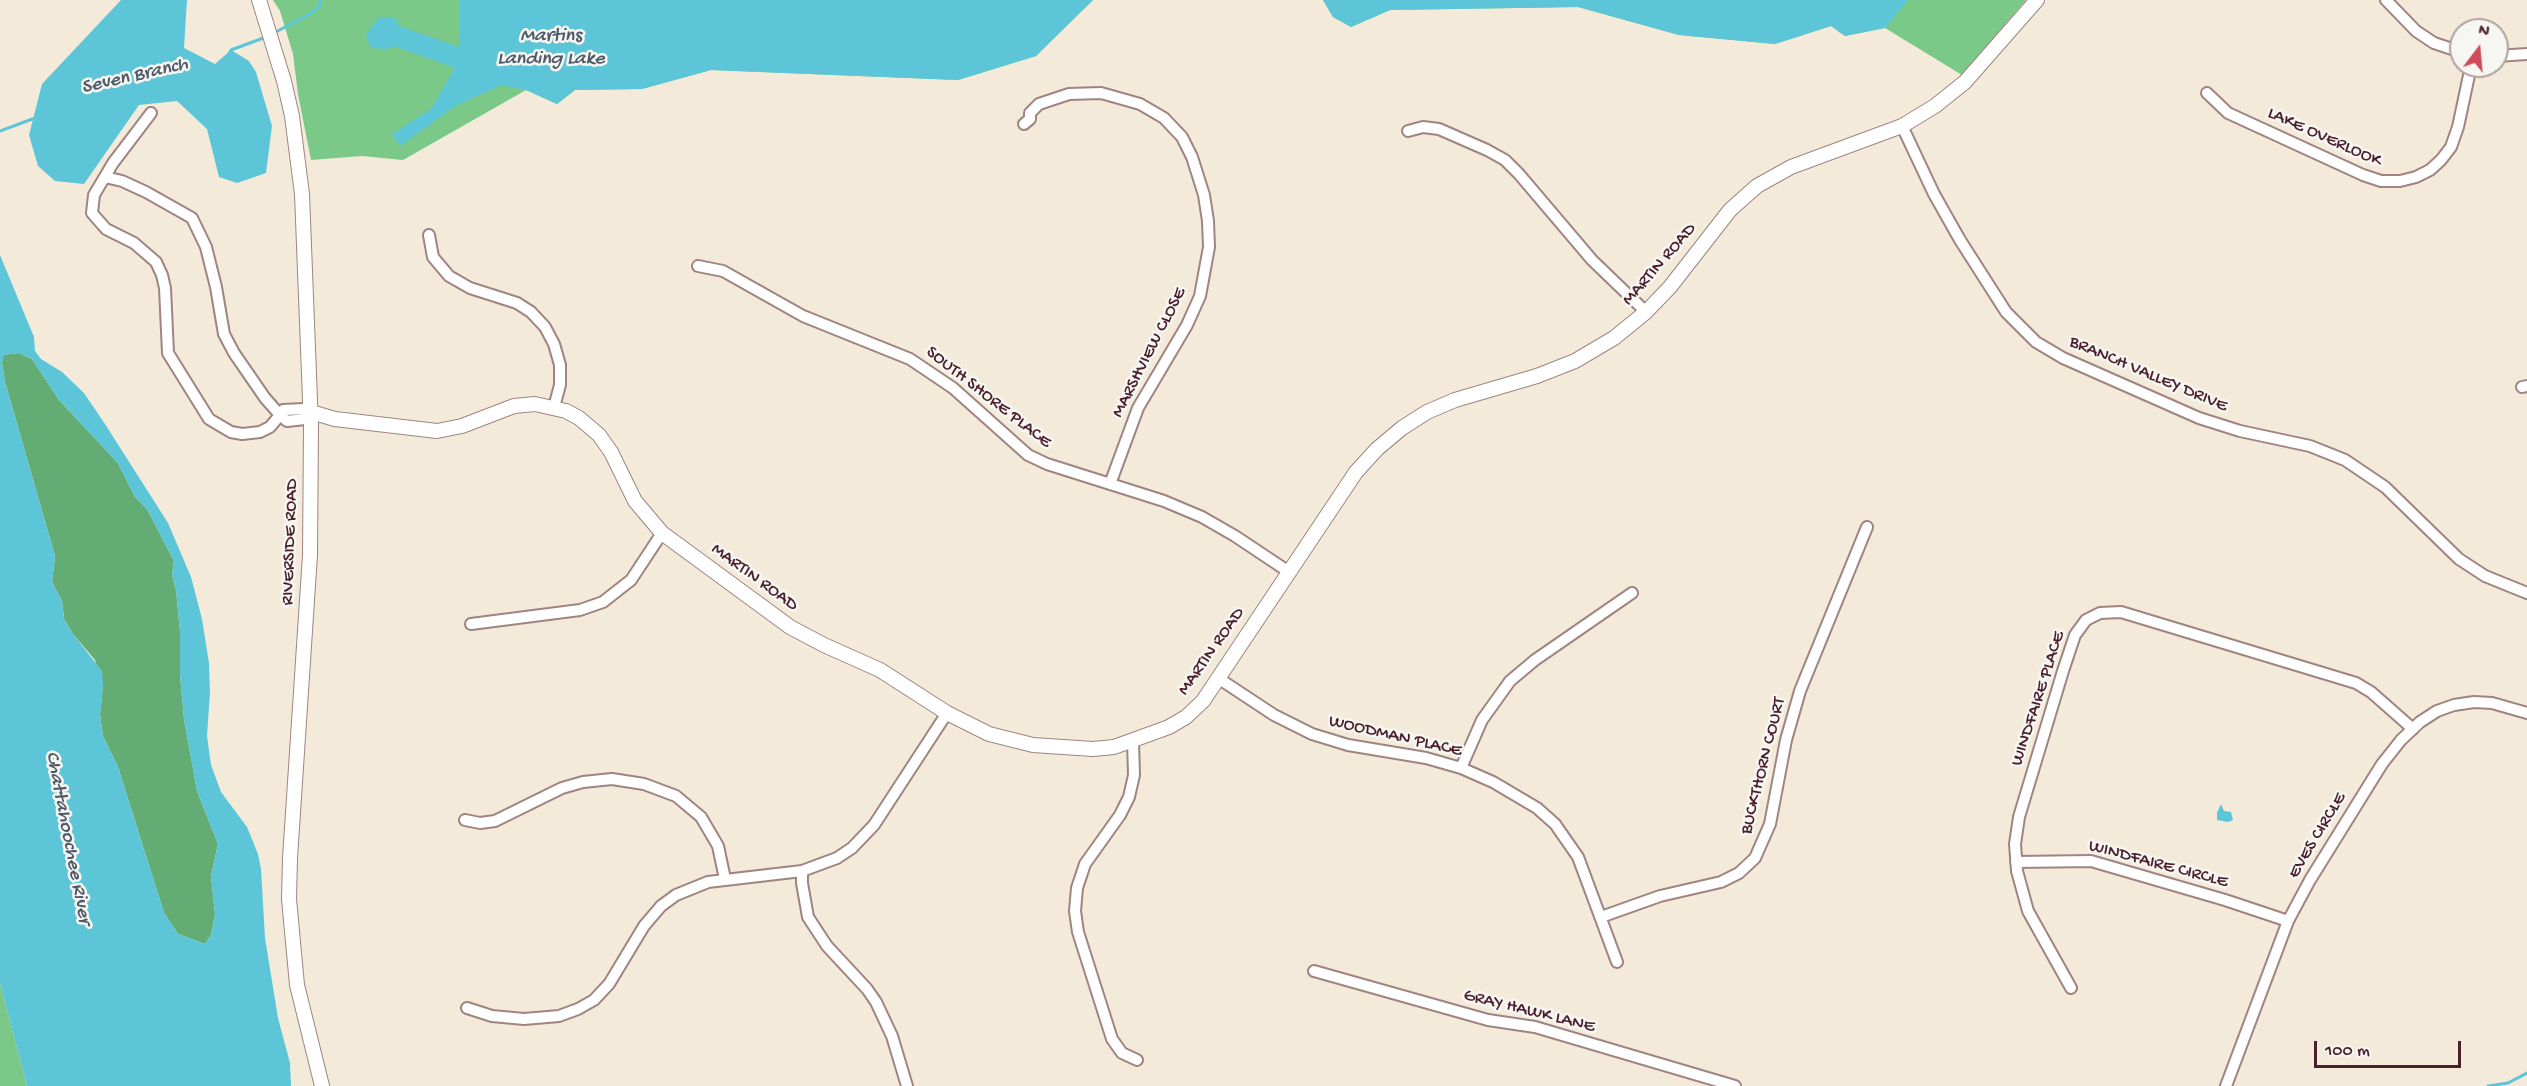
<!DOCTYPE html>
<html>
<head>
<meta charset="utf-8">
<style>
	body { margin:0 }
	#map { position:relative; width:2527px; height:1086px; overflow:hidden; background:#f4ead9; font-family:"Gochi Hand",sans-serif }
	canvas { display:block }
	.north { position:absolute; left:2449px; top:18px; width:60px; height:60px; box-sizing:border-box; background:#f6f6f2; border:2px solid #b1a0a2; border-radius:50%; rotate:16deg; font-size:16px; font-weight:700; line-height:24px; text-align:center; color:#4a1f2b }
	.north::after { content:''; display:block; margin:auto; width:21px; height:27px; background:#d1495b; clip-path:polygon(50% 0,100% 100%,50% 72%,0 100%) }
	.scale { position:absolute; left:2314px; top:1041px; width:147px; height:27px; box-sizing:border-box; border:3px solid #4a1f2b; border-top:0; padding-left:8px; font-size:18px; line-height:21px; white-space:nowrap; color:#4a1f2b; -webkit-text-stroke:4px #f6f6f2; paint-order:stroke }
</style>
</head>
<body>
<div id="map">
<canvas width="2527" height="1086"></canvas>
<div class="north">N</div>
<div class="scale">100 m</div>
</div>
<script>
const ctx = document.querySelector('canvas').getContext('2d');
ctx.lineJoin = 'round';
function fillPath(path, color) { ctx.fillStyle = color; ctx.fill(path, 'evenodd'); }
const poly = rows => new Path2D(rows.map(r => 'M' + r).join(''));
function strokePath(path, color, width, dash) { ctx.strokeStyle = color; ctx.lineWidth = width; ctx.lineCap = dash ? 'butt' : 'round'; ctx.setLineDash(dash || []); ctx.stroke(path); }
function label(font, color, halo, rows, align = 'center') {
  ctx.font = font + ' "Gochi Hand",sans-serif'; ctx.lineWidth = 5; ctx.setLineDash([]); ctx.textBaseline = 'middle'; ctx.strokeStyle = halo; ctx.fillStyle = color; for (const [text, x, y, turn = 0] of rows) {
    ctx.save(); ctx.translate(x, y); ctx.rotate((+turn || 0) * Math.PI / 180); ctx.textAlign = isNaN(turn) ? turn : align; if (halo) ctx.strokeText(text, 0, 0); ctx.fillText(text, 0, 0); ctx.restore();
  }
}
const green = poly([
	[273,0,1093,0,1036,56,958,80,711,70,642,89,575,90,557,104,526,90,403,160,362,156,311,160,298,94,293,54,280,11],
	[1323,0,2026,0,1962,75,1885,28,1845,36,1831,26,1775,44,1679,35,1578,7,1390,10,1351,27,1333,17],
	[0,983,27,1086,0,1086]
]);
const forest = poly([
	[19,353,32,359,59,400,118,463,135,497,147,509,174,561,172,575,176,590,180,631,180,675,184,719,197,791,218,844,211,876,215,914,211,935,205,944,178,934,164,913,118,767,103,736,100,715,103,685,95,660,73,634,64,619,62,601,52,582,55,556,5,382,2,363,3,355]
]);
const water = poly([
	[121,0,187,0,184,48,215,64,231,50,249,61,256,72,272,126,266,173,237,183,219,177,207,129,177,101,139,105,84,184,55,181,38,166,29,135,42,84],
	[460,0,1093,0,1036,56,958,80,711,70,642,89,575,90,557,104,526,90,502,85,457,105,400,146,392,134,431,109,455,68,394,46,387,49,371,48,366,35,379,17,395,17,399,26,459,47],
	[1323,0,1908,0,1885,28,1845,36,1831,26,1775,44,1679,35,1578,7,1390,10,1351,27,1333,17],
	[0,255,34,337,35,351,41,359,62,372,84,393,105,424,168,523,191,577,202,619,209,663,210,692,207,736,211,765,221,792,247,827,258,854,261,869,265,938,278,1018,290,1063,291,1086,27,1086,0,983],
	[19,353,32,359,59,400,118,463,135,497,147,509,174,561,172,575,176,590,180,631,180,675,184,719,197,791,218,844,211,876,215,914,211,935,205,944,178,934,164,913,118,767,103,736,100,715,103,685,102,671,73,634,64,619,62,601,52,582,55,556,5,382,2,363,4,355],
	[2221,804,2224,811,2231,812,2233,820,2228,822,2217,820,2217,813]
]);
const stream = poly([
	[274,33,313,12,320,5,320,0],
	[229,54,231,50,266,37],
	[0,131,35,118],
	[2488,1086,2508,1083,2527,1073]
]);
const minor = poly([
	[2386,0,2416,31,2434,43,2461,52],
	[2497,56,2527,54],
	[2207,93,2228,113,2363,175,2381,181,2400,181,2416,177,2430,170,2441,160,2451,147,2458,127,2471,66],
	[1024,124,1030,119,1030,113,1039,104,1069,94,1101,93,1140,104,1164,118,1182,137,1192,157,1204,195,1208,221,1209,247,1200,296,1187,325,1138,408,1110,484],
	[1902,126,1934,194,1960,240,2006,312,2036,342,2063,358,2199,418,2240,431,2310,446,2345,460,2385,487,2459,559,2485,576,2527,593],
	[1408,131,1423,127,1439,129,1487,150,1505,160,1519,174,1592,260,1646,312],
	[105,177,122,181,146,192,192,218,206,247,216,287,224,334,234,353,265,398,280,415,287,421,305,419,311,412,304,409,283,410,280,415,270,427,260,432,242,434,231,432,209,419,168,353,165,288,162,275,156,262,134,243,106,229,92,213,94,195,113,163,151,113],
	[429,235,433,257,449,276,470,288,517,303,531,312,545,327,554,344,560,365,560,385,554,407],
	[698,266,723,271,803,316,910,359,953,388,1028,455,1047,464,1164,501,1202,517,1235,536,1289,572],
	[2522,387,2527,386],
	[471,624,580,610,603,602,631,580,662,533],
	[1218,678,1274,715,1312,734,1348,745,1426,758,1461,768,1493,782,1537,808,1555,824,1578,857,1617,962],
	[1133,741,1134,775,1129,797,1120,815,1085,864,1077,888,1075,911,1078,932,1112,1039,1122,1053,1137,1060],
	[1461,768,1482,720,1510,681,1535,660,1632,593],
	[465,820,480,823,495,821,562,788,583,782,612,779,644,784,676,796,701,817,718,846,725,879],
	[2016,862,2091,861,2225,900,2288,921],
	[802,871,802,883,808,917,827,946,867,989,876,1002,892,1036,907,1086],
	[1601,917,1660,896,1721,882,1739,873,1755,858,1770,824,1786,740,1800,691,1867,527],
	[1314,971,1488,1020,1535,1027,1735,1086],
	[2071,988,2028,911,2017,871,2015,844,2019,817,2063,671,2075,635,2086,620,2100,613,2121,612,2356,683,2371,692,2413,729],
	[467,1008,492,1016,524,1019,559,1016,578,1009,594,1000,609,984,644,926,661,906,676,895,708,882,802,871,837,858,852,848,874,825,947,713],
	[2226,1086,2288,921,2310,880,2382,764,2401,740,2420,722,2437,711,2454,705,2474,702,2492,703,2527,713]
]);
const tertiary = poly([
	[259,0,284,81,292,116,302,194,311,426,310,555,290,858,289,899,297,985,322,1086],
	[311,412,335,419,437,431,462,426,514,406,535,404,566,411,579,418,599,435,611,452,635,501,662,533,790,627,824,645,880,670,947,713,989,734,1033,745,1093,749,1114,747,1169,727,1186,717,1203,701,1356,472,1377,449,1402,428,1427,412,1455,400,1537,376,1575,361,1614,338,1646,312,1670,287,1730,210,1757,186,1791,167,1902,126,1935,106,1965,82,2037,0]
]);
const streetNames = [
	["LAKE OVERLOOK",2324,138,24],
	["MARTIN ROAD",1660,265,-49],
	["MARSHVIEW CLOSE",1150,353,-63],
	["BRANCH VALLEY DRIVE",2148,375,23],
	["SOUTH SHORE PLACE",988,398,38],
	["RIVERSIDE ROAD",291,542,-88],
	["MARTIN ROAD",754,578,36],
	["MARTIN ROAD",1212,652,-55],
	["WINDFAIRE PLACE",2039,699,-72],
	["WOODMAN PLACE",1395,737,13],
	["BUCKTHORN COURT",1764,766,-76],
	["EVES CIRCLE",2318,836,-59],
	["WINDFAIRE CIRCLE",2158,865,15],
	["GRAY HAWK LANE",1529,1012,14]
];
const waterNames = [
	["Martins",551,37],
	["Landing Lake",551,60],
	["Seven Branch",135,77,-13],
	["Chattahoochee River",67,838,79]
];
fillPath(green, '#7ac989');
fillPath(forest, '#63ad75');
fillPath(water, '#5cc6d8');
strokePath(stream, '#5cc6d8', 3);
strokePath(minor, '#9f8482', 14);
strokePath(tertiary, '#9f8482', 16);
strokePath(minor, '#fff', 10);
strokePath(tertiary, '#fff', 14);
label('18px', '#4a1f2b', '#f6f6f2', streetNames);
label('italic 20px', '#505968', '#f6f6f2', waterNames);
</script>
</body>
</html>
